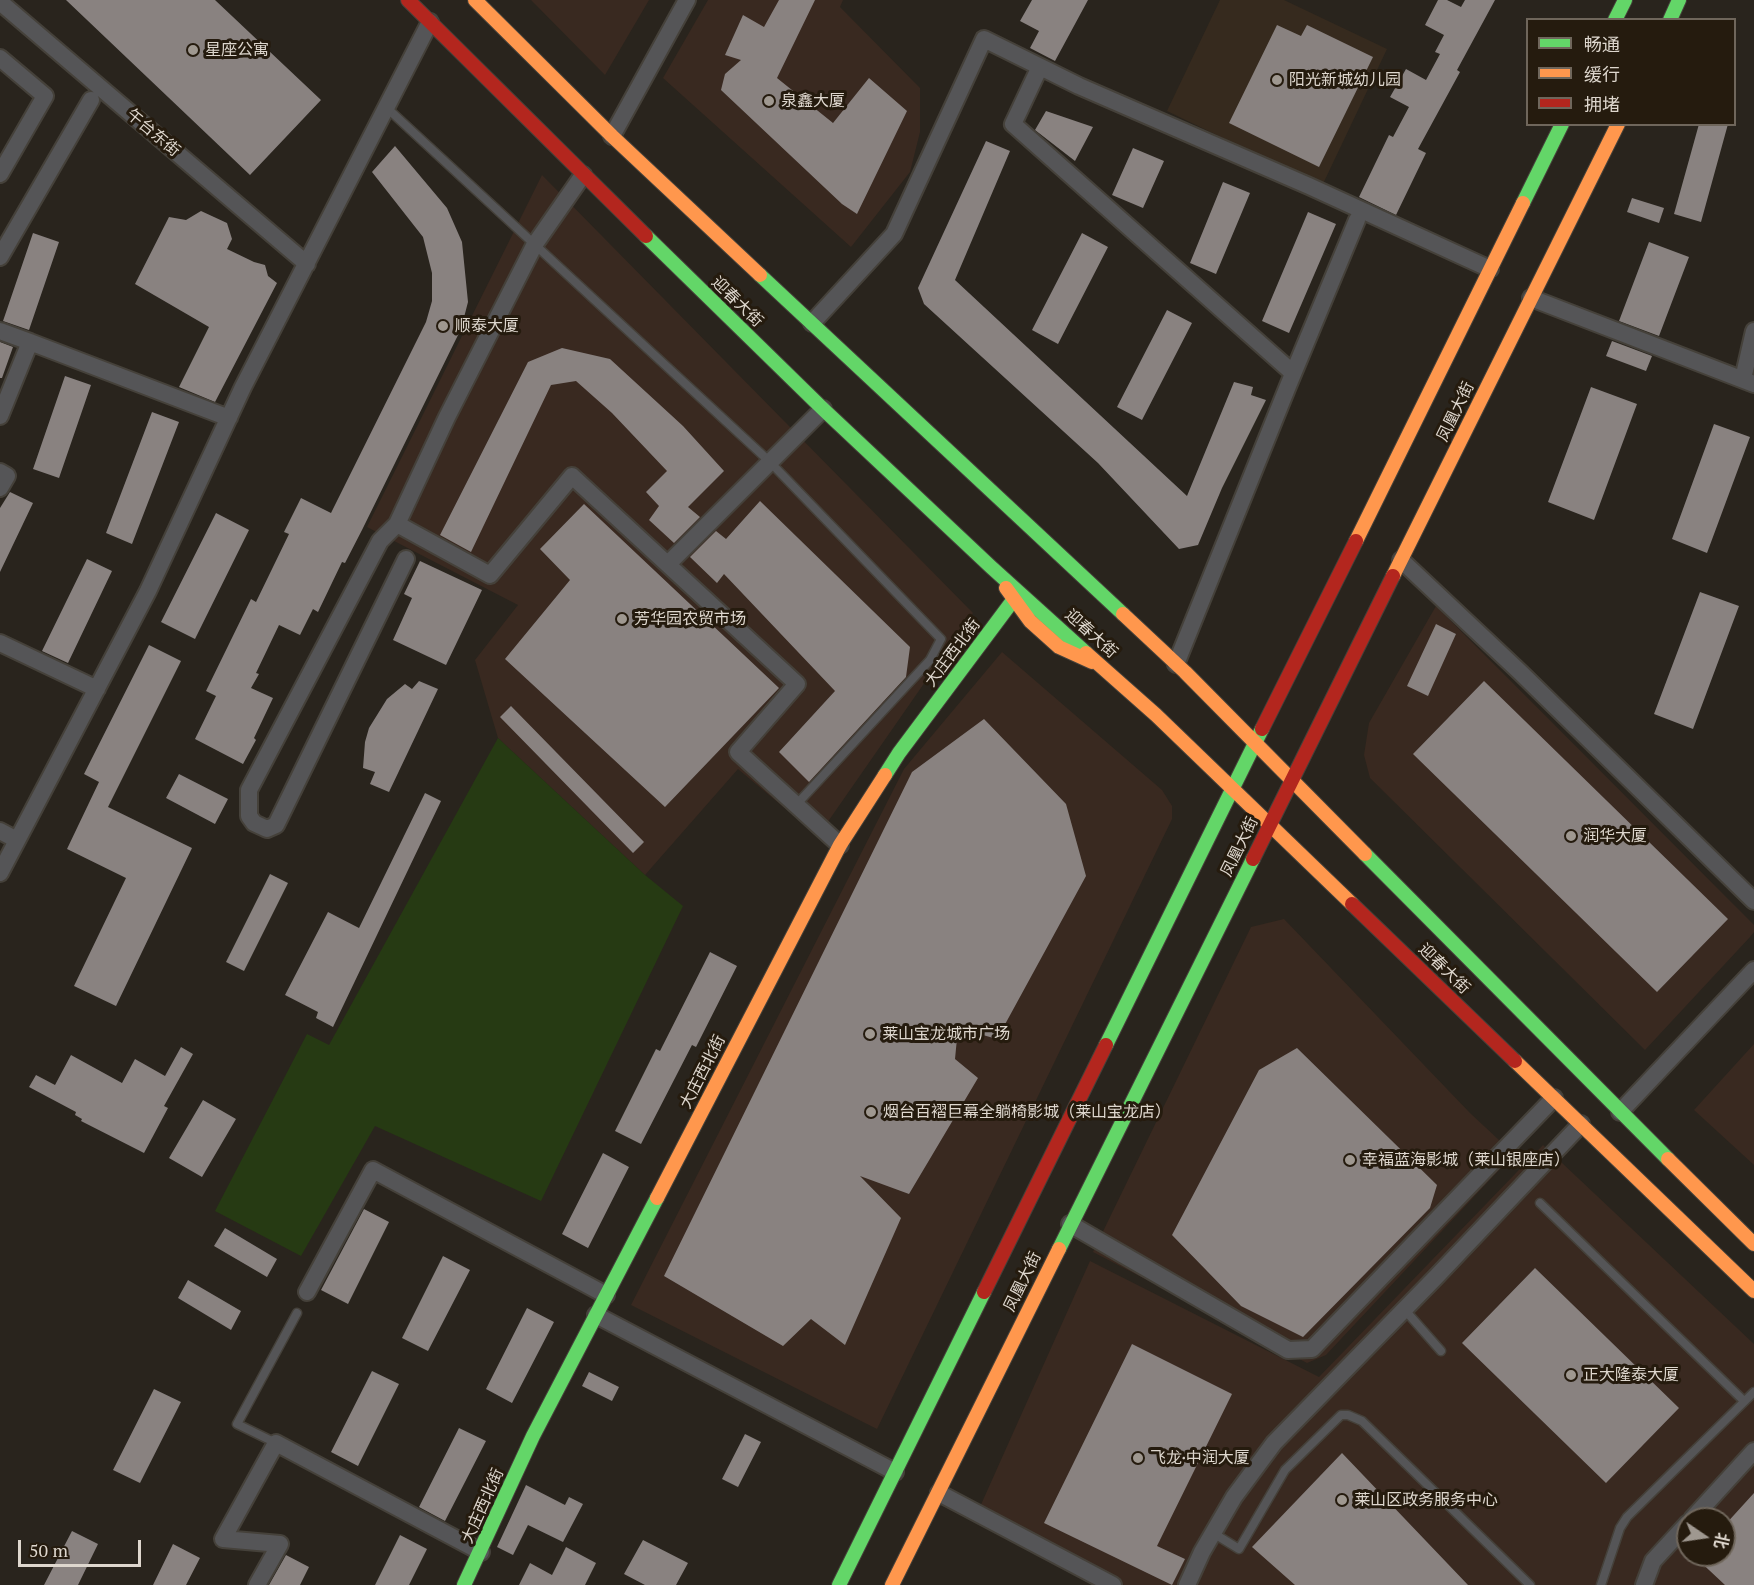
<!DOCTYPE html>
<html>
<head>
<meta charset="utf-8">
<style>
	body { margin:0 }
	#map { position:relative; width:1754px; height:1585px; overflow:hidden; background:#29241d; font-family:"PT Serif","Noto Sans SC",serif }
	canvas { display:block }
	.legend { position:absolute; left:1526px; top:18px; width:210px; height:108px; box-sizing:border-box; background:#251b0e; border:2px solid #6f665b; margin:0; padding:8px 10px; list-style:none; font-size:18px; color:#ded7ce }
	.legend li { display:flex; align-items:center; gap:12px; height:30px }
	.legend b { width:30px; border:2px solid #6f665b }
	.north { position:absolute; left:1676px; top:1507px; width:60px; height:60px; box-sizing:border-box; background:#251b0e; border:2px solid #6f665b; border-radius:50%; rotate:103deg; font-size:16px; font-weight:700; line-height:24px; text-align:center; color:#ded7ce }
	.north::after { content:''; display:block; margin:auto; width:21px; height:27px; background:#9f9890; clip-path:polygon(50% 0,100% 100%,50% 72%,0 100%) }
	.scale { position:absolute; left:18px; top:1540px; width:123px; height:27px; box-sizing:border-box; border:3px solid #ded7ce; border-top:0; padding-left:8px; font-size:18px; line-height:21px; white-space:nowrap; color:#ded7ce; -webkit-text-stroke:4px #251b0e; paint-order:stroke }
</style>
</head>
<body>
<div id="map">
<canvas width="1754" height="1585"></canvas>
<ul class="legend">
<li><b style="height:8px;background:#63d668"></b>畅通</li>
<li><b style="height:8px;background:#ff974d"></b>缓行</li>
<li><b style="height:8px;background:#b3261e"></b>拥堵</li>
</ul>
<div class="north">北</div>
<div class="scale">50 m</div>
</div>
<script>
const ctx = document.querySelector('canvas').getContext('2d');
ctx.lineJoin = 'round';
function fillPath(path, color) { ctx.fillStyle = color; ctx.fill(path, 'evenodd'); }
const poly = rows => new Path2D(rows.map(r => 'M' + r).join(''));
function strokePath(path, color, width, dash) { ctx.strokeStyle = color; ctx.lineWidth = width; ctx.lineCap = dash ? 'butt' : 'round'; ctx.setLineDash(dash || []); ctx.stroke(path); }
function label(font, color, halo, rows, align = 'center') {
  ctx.font = font + ' "PT Serif","Noto Sans SC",serif'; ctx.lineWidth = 6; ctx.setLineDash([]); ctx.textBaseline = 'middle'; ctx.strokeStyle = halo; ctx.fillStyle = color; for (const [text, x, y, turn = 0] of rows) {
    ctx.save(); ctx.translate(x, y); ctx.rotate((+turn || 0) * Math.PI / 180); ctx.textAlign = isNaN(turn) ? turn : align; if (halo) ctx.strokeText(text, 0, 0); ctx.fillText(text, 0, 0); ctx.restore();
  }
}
const commercial = poly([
	[531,0,649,0,605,75],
	[708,0,843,0,840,7,920,88,920,132,910,172,851,247,663,78],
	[542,175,973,613,818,836,738,769,645,875,498,738,475,660,518,605,367,527],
	[1436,606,1754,925,1754,932,1750,937,1645,1050,1370,778,1364,755,1369,723],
	[1002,652,1162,790,1172,806,1172,819,877,1429,631,1305,904,769],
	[1284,919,1470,1113,1514,1154,1326,1355,1307,1363,1093,1252,1251,927],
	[1754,1044,1754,1165,1694,1110],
	[1543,1145,1754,1344,1754,1585,1124,1585,979,1509,1090,1261,1319,1377],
	[1688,1519,1724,1519,1724,1555,1688,1555]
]);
const education = poly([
	[1220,0,1284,0,1387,49,1322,186,1167,111]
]);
const green = poly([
	[498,738,645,875,683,906,541,1201,375,1126,301,1256,215,1211,307,1034,329,1045]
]);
const building = poly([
	[66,0,215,0,321,100,250,175],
	[779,0,815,0,777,78,833,123,869,78,907,111,857,214,842,204,721,90,725,74,741,60,725,55,743,15,764,27],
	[1032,0,1088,0,1055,61,1030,48,1039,31,1020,21],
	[1438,0,1447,0,1461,7,1465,0,1495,0,1457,70,1460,72,1418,149,1426,153,1396,215,1359,197,1389,135,1393,137,1409,107,1390,97,1406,69,1426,80,1440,54,1435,52,1444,35,1425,25],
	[1277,25,1301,36,1307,25,1373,57,1319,167,1229,123],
	[1046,111,1093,127,1075,161,1035,130],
	[1699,124,1728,124,1701,222,1674,214],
	[986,141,1010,151,955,280,1187,496,1234,382,1253,387,1251,395,1266,400,1222,488,1198,545,1179,549,1098,463,924,304,918,288],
	[395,146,447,208,462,242,468,302,461,329,362,530,345,563,342,562,318,612,313,609,300,635,279,625,256,673,259,674,251,688,273,698,254,738,256,740,243,764,195,739,216,696,206,691,251,599,256,602,289,534,284,532,301,498,331,513,426,322,432,301,432,273,423,237,372,172],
	[1133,148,1164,161,1143,208,1112,195],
	[1223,182,1250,193,1216,274,1190,263],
	[1632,198,1664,208,1659,223,1627,212],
	[201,211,227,223,232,239,227,249,254,262,265,265,268,276,277,283,215,402,179,387,209,327,135,284,169,217,186,220],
	[1308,212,1336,224,1289,333,1262,321],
	[33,233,59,242,29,330,3,321],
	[1082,233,1108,247,1058,344,1032,330],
	[1649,242,1689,257,1659,336,1619,321],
	[1167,310,1192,323,1142,420,1117,407],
	[1612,341,1652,356,1646,371,1606,356],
	[0,342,13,347,2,378,0,378],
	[562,348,610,359,683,426,724,471,688,507,700,517,674,543,649,520,659,506,646,492,667,471,612,413,576,381,551,385,471,552,440,535,528,362],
	[65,376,91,385,59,478,33,469],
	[1591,387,1637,404,1594,520,1548,502],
	[152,412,179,422,132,544,106,533],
	[1714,424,1750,437,1707,553,1672,539],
	[10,492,33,503,0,572,0,508],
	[760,501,910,647,906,677,809,782,779,752,835,691,724,574,717,583,690,557,716,531,726,539],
	[584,504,779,688,665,807,505,659,570,580,540,549],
	[216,513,249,530,195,639,161,622],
	[87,559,112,571,68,663,42,651],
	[420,561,482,590,446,665,393,640,412,598,404,594],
	[1700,592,1739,606,1693,729,1654,714],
	[1436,624,1456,634,1428,696,1407,686],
	[149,645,181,661,108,807,192,848,116,1006,74,986,126,878,67,849,99,782,84,774],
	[419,681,438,689,389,792,370,784,375,772,363,768,365,742,369,728,387,699,405,684,412,689],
	[1484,681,1728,919,1657,992,1413,754],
	[511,706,644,842,633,853,500,717],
	[984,719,1066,804,1086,876,997,1039,958,1028,955,1059,978,1078,909,1194,860,1176,901,1218,845,1345,811,1319,783,1346,664,1276,912,772],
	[179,774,228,799,215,824,166,798],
	[425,793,441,801,333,1027,316,1018,318,1012,285,995,328,912,359,928],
	[270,874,288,883,244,971,226,962],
	[710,952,737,966,696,1047,692,1045,641,1144,615,1131,656,1049,660,1051],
	[181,1047,193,1054,164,1106,168,1108,144,1153,81,1121,82,1119,75,1115,76,1112,29,1087,36,1075,55,1085,71,1055,122,1083,135,1059,165,1076],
	[1297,1048,1437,1185,1430,1208,1303,1337,1241,1306,1172,1235,1259,1070],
	[203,1100,236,1119,202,1177,169,1158],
	[603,1153,629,1167,588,1248,562,1234],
	[364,1209,389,1222,348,1304,321,1290],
	[225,1228,277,1259,267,1277,214,1246],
	[443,1256,470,1270,428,1351,402,1338],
	[1535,1268,1679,1408,1606,1483,1462,1343],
	[188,1280,241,1311,231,1330,178,1298],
	[527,1308,554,1322,512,1403,486,1389],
	[1132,1344,1232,1394,1157,1546,1185,1559,1172,1585,1044,1523],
	[372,1371,399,1384,358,1466,331,1452],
	[589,1372,619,1387,612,1401,582,1386],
	[154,1389,181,1402,140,1483,113,1470],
	[459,1428,486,1441,445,1521,419,1507],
	[745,1434,761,1442,738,1487,722,1479],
	[1342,1453,1468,1585,1295,1585,1252,1547],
	[526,1485,565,1505,569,1497,583,1504,563,1542,528,1525,513,1555,497,1547],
	[1754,1493,1754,1585,1725,1585,1693,1555,1724,1555,1724,1526],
	[72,1531,98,1544,78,1585,44,1585],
	[400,1535,427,1549,409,1585,375,1585],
	[643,1540,688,1563,676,1585,645,1585,624,1574],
	[173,1544,200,1558,186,1585,153,1585],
	[566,1547,596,1563,585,1585,519,1585,530,1563,552,1575],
	[286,1555,309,1567,300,1585,269,1585]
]);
const lane = poly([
	[387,108,769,461,941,639,930,660,796,805],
	[1540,1203,1744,1401],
	[1404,1309,1441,1351],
	[276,1443,237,1424,297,1313],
	[1213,1533,1239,1549,1285,1470,1341,1415,1348,1415,1362,1421,1530,1585],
	[1601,1585,1620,1528,1627,1517,1754,1392]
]);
const street = poly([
	[0,2,307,264],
	[0,58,45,96,0,174],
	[1037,73,1013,124,1293,373],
	[612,136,687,0],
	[0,257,91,100],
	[1531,298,1754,384],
	[812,323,894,234,984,39,1079,86,1309,186,1490,269],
	[0,331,30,342],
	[1743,379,1754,331],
	[0,416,30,342,229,418],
	[0,472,7,476,0,488],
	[397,524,490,575,572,476,797,684,738,752,840,845],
	[406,559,276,825,267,829,254,823,249,816,249,790,380,541,397,524,447,417,535,244,583,175],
	[1401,560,1521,673,1754,901],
	[668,564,823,409],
	[0,643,97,689],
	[1176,664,1288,386,1357,220],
	[0,831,17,840],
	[0,873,148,591,243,387,430,22],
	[1620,1112,1754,970],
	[1070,1224,1288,1350,1312,1349,1554,1098],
	[307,1292,373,1170,606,1295],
	[596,1315,895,1472],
	[939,1493,1113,1585],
	[1692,1519,1754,1451],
	[257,1585,280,1544,223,1539,276,1443,481,1552],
	[1187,1585,1202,1552,1234,1497,1274,1443,1436,1277,1581,1124],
	[1644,1585,1653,1561,1688,1523]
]);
const fast = poly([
	[1615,20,1625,0],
	[1670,20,1679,0],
	[1523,203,1562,124],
	[646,236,823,409,991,567,1086,653],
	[760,275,1123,614],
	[885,775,899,753,1014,599],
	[1365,854,1668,1159],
	[1106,1045,1262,729],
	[1059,1249,1253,859],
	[464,1585,533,1436,657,1198],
	[839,1585,984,1292]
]);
const slow = poly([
	[475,0,612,136,760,275],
	[1356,541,1523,203],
	[1393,576,1618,124],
	[1006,588,1030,621,1059,647,1092,662],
	[1123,614,1185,672,1365,854],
	[1086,653,1156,715,1352,904],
	[1515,1061,1754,1291],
	[1668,1159,1754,1244],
	[657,1198,840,845,885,775],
	[892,1585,1059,1249]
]);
const jam = poly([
	[408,0,646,236],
	[1262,729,1356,541],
	[1253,859,1393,576],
	[1352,904,1515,1061],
	[984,1292,1106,1045]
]);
const markers = [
	[193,50,6,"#9f9890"],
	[1277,80,6,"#9f9890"],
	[769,101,6,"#9f9890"],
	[443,326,6,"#9f9890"],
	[622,619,6,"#9f9890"],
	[1571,836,6,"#9f9890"],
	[870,1034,6,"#9f9890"],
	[871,1112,6,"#9f9890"],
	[1350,1160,6,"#9f9890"],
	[1571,1375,6,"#9f9890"],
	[1138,1458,6,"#9f9890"],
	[1342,1500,6,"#9f9890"]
];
const poiNames = [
	["星座公寓",205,50],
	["阳光新城幼儿园",1289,80],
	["泉鑫大厦",781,101],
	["顺泰大厦",455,326],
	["芳华园农贸市场",634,619],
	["润华大厦",1583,836],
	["莱山宝龙城市广场",882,1034],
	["烟台百褶巨幕全躺椅影城（莱山宝龙店）",883,1112],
	["幸福蓝海影城（莱山银座店）",1362,1160],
	["正大隆泰大厦",1583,1375],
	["飞龙·中润大厦",1150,1458],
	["莱山区政务服务中心",1354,1500]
];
const streetNames = [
	["午台东街",153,133,40],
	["迎春大街",737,302,44],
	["凤凰大街",1456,412,-64],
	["迎春大街",1091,634,42],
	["大庄西北街",953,653,-53],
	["凤凰大街",1240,847,-64],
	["迎春大街",1444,969,44],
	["大庄西北街",703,1072,-63],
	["凤凰大街",1023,1282,-64],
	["大庄西北街",483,1506,-66]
];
fillPath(commercial, '#392920');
fillPath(education, '#362a1e');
fillPath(green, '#263a13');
fillPath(building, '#898280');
strokePath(lane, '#45413a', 11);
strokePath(street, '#45413a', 20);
strokePath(fast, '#45413a', 16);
strokePath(slow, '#45413a', 16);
strokePath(jam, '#45413a', 16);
strokePath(lane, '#555557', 8);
strokePath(street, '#555557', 16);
strokePath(fast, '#63d668', 14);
strokePath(slow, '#ff974d', 14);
strokePath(jam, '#b3261e', 14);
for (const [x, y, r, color] of markers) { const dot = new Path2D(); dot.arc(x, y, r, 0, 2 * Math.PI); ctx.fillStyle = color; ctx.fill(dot); strokePath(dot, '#251b0e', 2); }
label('16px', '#ded7ce', '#251b0e', poiNames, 'left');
label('16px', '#ded7ce', '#251b0e', streetNames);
</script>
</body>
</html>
